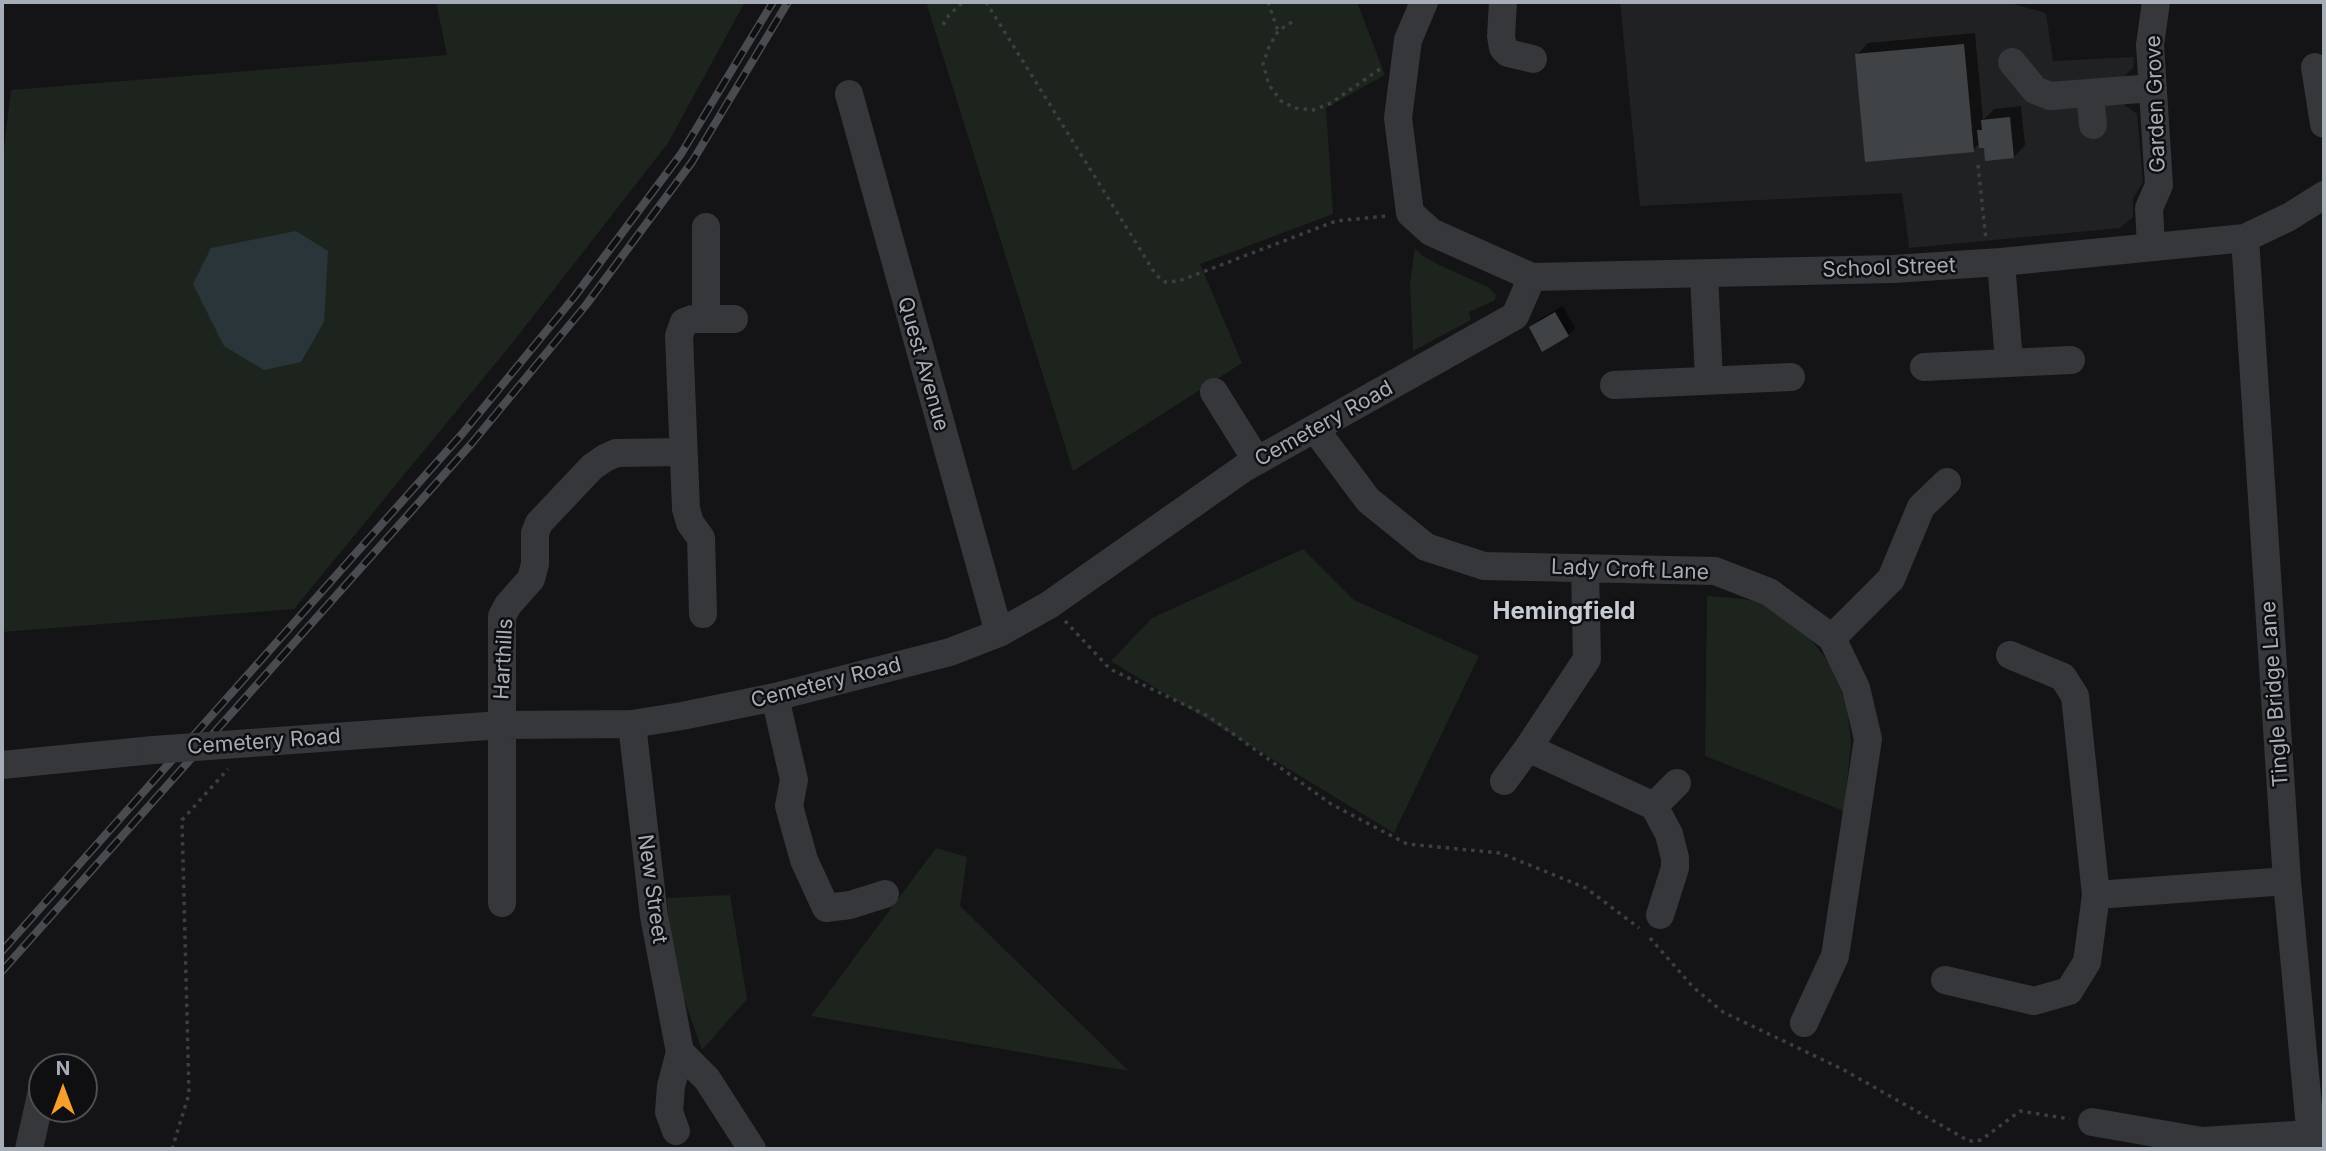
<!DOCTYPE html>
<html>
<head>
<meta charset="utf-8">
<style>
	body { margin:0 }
	#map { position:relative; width:2326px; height:1151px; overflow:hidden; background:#141416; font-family:Inter,sans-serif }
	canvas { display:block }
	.frame { position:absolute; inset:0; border:4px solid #a6adb7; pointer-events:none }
	.north { position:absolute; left:28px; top:1053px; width:70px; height:70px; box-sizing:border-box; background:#0f0f11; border:2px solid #4b4e53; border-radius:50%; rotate:0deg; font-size:19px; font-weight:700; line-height:28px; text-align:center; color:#a6adb7 }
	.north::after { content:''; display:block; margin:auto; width:24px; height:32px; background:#f69f2c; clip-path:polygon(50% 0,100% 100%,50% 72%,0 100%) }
</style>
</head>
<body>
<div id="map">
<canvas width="2326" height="1151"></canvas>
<div class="frame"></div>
<div class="north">N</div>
</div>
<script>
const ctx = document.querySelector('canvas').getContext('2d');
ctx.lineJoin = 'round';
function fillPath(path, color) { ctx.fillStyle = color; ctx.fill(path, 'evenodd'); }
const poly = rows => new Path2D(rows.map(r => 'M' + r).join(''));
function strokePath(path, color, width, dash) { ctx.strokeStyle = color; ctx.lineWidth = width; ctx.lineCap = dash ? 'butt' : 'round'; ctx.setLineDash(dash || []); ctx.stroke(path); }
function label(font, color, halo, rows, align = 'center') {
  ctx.font = font + ' Inter,sans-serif'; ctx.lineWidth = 5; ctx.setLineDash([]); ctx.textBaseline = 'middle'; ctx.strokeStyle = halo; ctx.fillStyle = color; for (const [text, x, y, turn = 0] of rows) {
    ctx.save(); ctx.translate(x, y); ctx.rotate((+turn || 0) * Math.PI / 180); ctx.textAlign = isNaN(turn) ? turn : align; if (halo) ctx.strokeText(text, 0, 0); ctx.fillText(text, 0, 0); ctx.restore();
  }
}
const built = poly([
	[1620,2,2006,2,2046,13,2053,61,2134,57,2133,68,2122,78,2123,104,2137,114,2143,182,2133,198,2133,217,2120,228,1909,248,1902,193,1640,206]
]);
const green = poly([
	[436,2,745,2,668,143,513,342,294,609,2,632,2,166,11,90,447,55],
	[926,2,1357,2,1385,75,1326,108,1333,214,1200,264,1242,363,1073,471],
	[1415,248,1423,256,1437,264,1488,287,1496,295,1495,300,1469,312,1471,320,1413,351,1410,283],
	[1303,549,1354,600,1479,656,1394,833,1111,661,1152,618],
	[1707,596,1743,599,1763,603,1808,636,1831,665,1847,705,1851,744,1844,811,1705,756],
	[936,848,967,857,960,906,1129,1071,811,1016],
	[730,895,747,999,702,1050,682,993,671,946,667,898]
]);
const water = poly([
	[296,231,328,251,324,322,301,362,264,370,224,346,193,284,211,248]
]);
const shadow = poly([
	[1975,33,1983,120,1994,109,2021,106,2025,145,2014,157,1980,143,1973,150,1857,55,1868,43],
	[1563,306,1575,328,1568,335,1531,328,1538,320]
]);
const building = poly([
	[1964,44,1974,152,1865,162,1855,54],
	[2010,117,2014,158,1985,161,1984,148,1979,148,1977,130,1982,130,1981,120],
	[1555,312,1569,336,1542,352,1529,327]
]);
const path = poly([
	[986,2,1156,275,1165,282,1179,281,1336,221,1387,216],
	[1268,2,1278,31],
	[1292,22,1278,31,1269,47,1263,64,1269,85,1281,101,1295,108,1313,110,1331,103,1380,69],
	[943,25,949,15,963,2],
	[1978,165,1986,240],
	[1065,621,1110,669,1208,716,1331,804,1407,844,1500,853,1586,888,1639,928],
	[1650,938,1693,987,1723,1012,1844,1070,1969,1141,1981,1140,2020,1111,2070,1119],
	[172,1149,189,1094,182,820,228,769]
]);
const minor = poly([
	[1424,2,1408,40,1398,118,1410,213,1431,232,1532,277,1893,269,2001,262,2245,238,2289,217,2324,195],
	[1503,2,1501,36,1503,48,1508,53,1533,59],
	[2012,62,2035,90,2050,96,2153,88],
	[2315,67,2324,124],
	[2090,93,2093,125],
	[849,94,999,633],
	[706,227,706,319],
	[2245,238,2287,881,2312,1149],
	[2151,246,2149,208,2159,185,2150,45,2156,2],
	[2001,262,2009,362],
	[1704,274,1709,380],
	[1924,367,2071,360],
	[1614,385,1791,377],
	[1214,392,1257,461],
	[1315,429,1368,500,1426,547,1484,566,1715,571,1769,592,1832,638,1856,688,1868,739,1835,956,1804,1023],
	[1585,569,1587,659,1528,748,1654,806,1669,834,1675,858,1675,868,1660,915],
	[703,614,701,538,690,523,686,509,679,336,684,322,692,319,734,319],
	[1832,638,1891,579,1921,507,1947,482],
	[775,697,794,780,789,806,804,860,826,908,850,905,885,894],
	[632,724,654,916,680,1052,671,1086,669,1112,676,1131],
	[223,745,501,725,632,724,682,716,775,697,950,652,999,633,1049,605,1244,468,1515,316,1532,277],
	[2,765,153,750],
	[1504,781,1528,748],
	[1654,806,1677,783],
	[2096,895,2287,881],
	[502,903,502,616,508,605,531,579,535,564,535,533,539,523,592,467,605,458,616,453,682,452],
	[1945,980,2034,1001,2069,991,2087,962,2096,895,2075,696,2063,677,2010,655],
	[680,1052,707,1079,752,1149],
	[2092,1122,2202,1141,2310,1134],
	[29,1149,41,1095]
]);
const rail = poly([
	[2,951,462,434,575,296,681,154,773,2],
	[2,971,472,443,586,305,692,162,788,2]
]);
const minorBridge = poly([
	[153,750,223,745]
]);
const streetNames = [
	["Garden Grove",2156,104,-92],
	["School Street",1889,268,-2],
	["Quest Avenue",923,364,74],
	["Cemetery Road",1324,424,-29],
	["Lady Croft Lane",1630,570,2],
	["Harthills",504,659,-87],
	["Cemetery Road",826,683,-14],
	["Tingle Bridge Lane",2275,694,-94],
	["Cemetery Road",264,742,-4],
	["New Street",652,889,82]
];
const quarterNames = [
	["Hemingfield",1564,612]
];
fillPath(built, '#202123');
fillPath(green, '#1c241d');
fillPath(water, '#2a353a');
fillPath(shadow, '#0007');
fillPath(building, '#404346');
strokePath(path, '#3b3e42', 3.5, [3.5, 5]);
strokePath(minor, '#35373b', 28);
strokePath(rail, '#484b50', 8);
strokePath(rail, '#0f0f11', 5, [16]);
strokePath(minorBridge, '#35373b', 28);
label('21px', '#a6adb7', '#0f0f11', streetNames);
label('bold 24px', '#c7cbd3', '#0f0f11', quarterNames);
</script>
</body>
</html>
